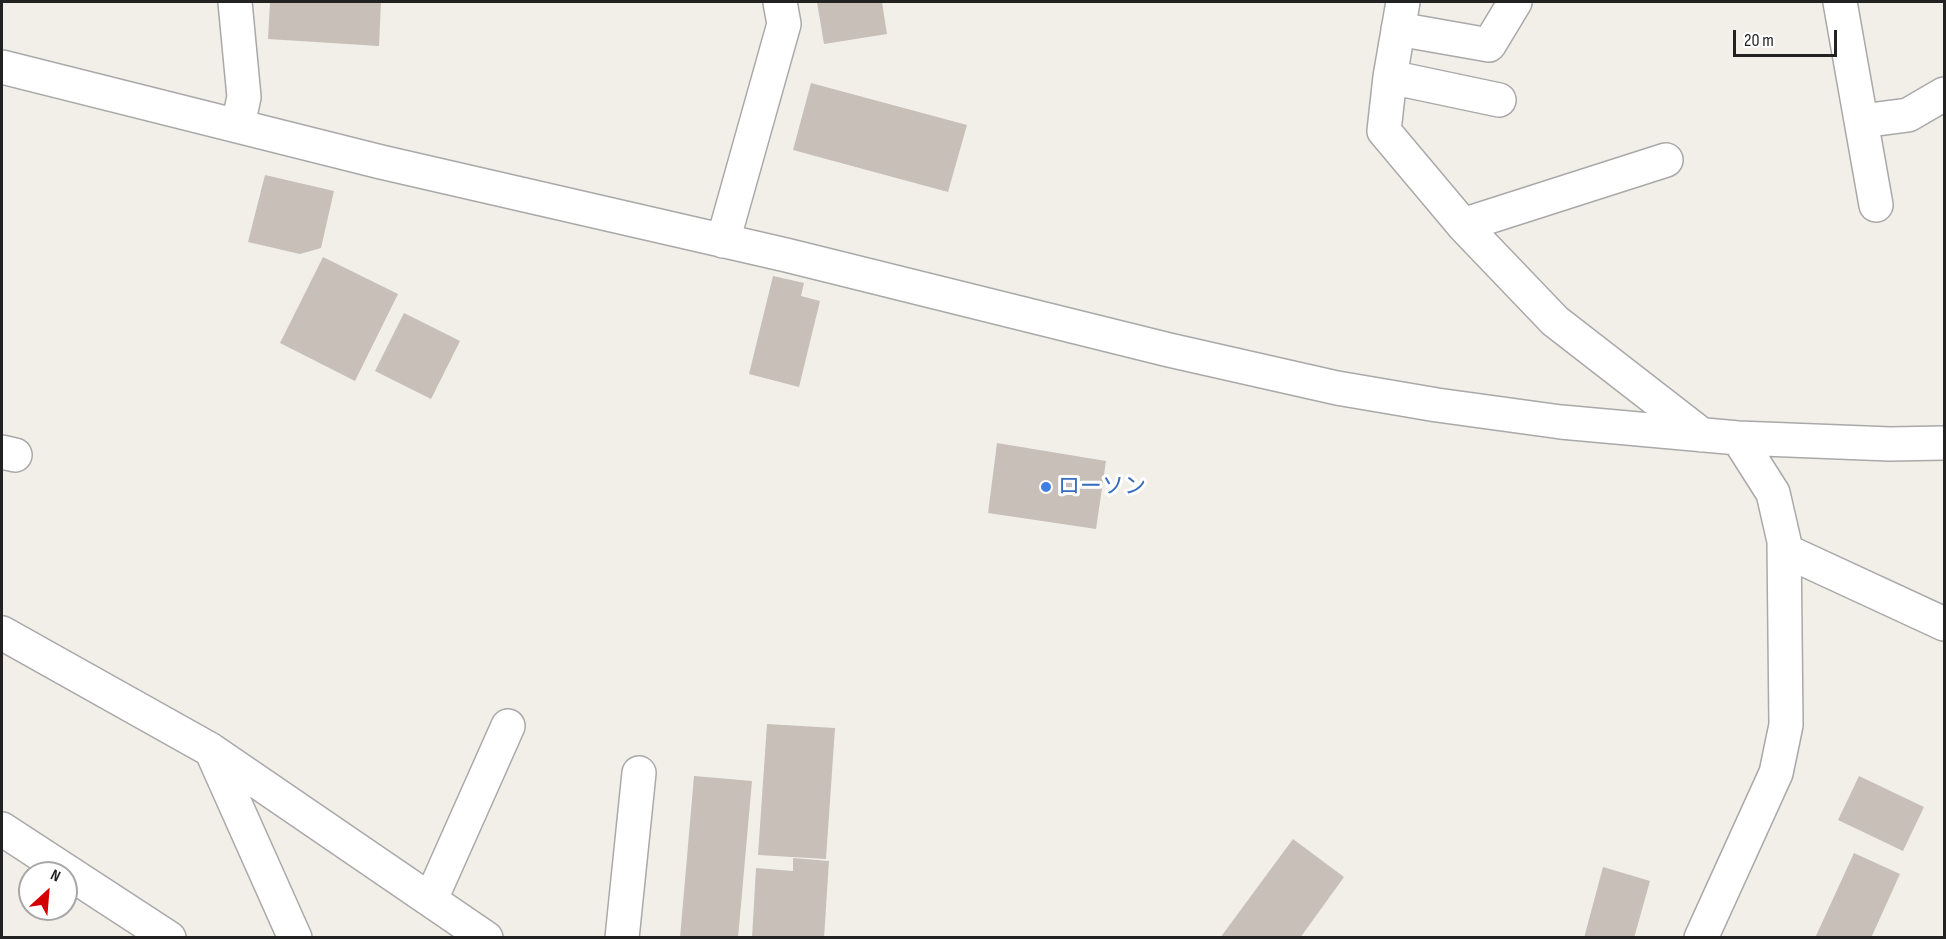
<!DOCTYPE html>
<html>
<head>
<meta charset="utf-8">
<style>
	body { margin:0 }
	#map { position:relative; width:1946px; height:939px; overflow:hidden; background:#f2efe9; font-family:"Sofia Sans Condensed",sans-serif }
	canvas { display:block }
	.frame { position:absolute; inset:0; border:3px solid #222; pointer-events:none }
	.north { position:absolute; left:18px; top:861px; width:60px; height:60px; box-sizing:border-box; background:#fff; border:2px solid #a7a7a7; border-radius:50%; rotate:26deg; font-size:16px; font-weight:700; line-height:24px; text-align:center; color:#222 }
	.north::after { content:''; display:block; margin:auto; width:21px; height:27px; background:#d40000; clip-path:polygon(50% 0,100% 100%,50% 72%,0 100%) }
	.scale { position:absolute; left:1733px; top:30px; width:104px; height:27px; box-sizing:border-box; border:3px solid #222; border-top:0; padding-left:8px; font-size:18px; line-height:21px; white-space:nowrap; color:#222; -webkit-text-stroke:4px #fff; paint-order:stroke }
</style>
</head>
<body>
<div id="map">
<canvas width="1946" height="939"></canvas>
<div class="frame"></div>
<div class="north">N</div>
<div class="scale">20 m</div>
</div>
<script>
const ctx = document.querySelector('canvas').getContext('2d');
ctx.lineJoin = 'round';
function fillPath(path, color) { ctx.fillStyle = color; ctx.fill(path, 'evenodd'); }
const poly = rows => new Path2D(rows.map(r => 'M' + r).join(''));
function strokePath(path, color, width, dash) { ctx.strokeStyle = color; ctx.lineWidth = width; ctx.lineCap = dash ? 'butt' : 'round'; ctx.setLineDash(dash || []); ctx.stroke(path); }
function label(font, color, halo, rows, align = 'center') {
  ctx.font = font + ' "Sofia Sans Condensed","Noto Sans JP",sans-serif'; ctx.lineWidth = 6; ctx.setLineDash([]); ctx.textBaseline = 'middle'; ctx.strokeStyle = halo; ctx.fillStyle = color; for (const [text, x, y, turn = 0] of rows) {
    ctx.save(); ctx.translate(x, y); ctx.rotate((+turn || 0) * Math.PI / 180); ctx.textAlign = isNaN(turn) ? turn : align; if (halo) ctx.strokeText(text, 0, 0); ctx.fillText(text, 0, 0); ctx.restore();
  }
}
const building = poly([
	[270,2,381,2,379,46,268,39],
	[817,2,882,2,887,34,824,44],
	[811,83,967,125,948,192,793,150],
	[265,175,334,191,321,248,300,254,248,242],
	[323,257,398,294,355,381,280,343],
	[773,276,804,283,801,296,820,301,799,387,749,374],
	[404,313,460,341,431,399,375,371],
	[997,443,1106,461,1096,529,988,513],
	[767,724,835,728,826,859,758,855],
	[694,776,752,781,738,938,680,938],
	[1859,776,1924,807,1903,851,1838,820],
	[1293,839,1344,877,1300,938,1220,938],
	[1854,853,1900,874,1871,938,1815,938],
	[793,858,829,861,824,938,752,938,756,868,793,871],
	[1603,867,1650,881,1634,938,1584,938]
]);
const minor = poly([
	[235,2,244,97,238,125],
	[1403,2,1390,77,1384,131,1463,225,1555,321,1702,435],
	[1840,2,1876,205],
	[1398,29,1489,45,1515,2],
	[2,67,381,162,786,255,1169,350,1337,388,1437,405,1561,422,1738,438,1890,444,1944,443],
	[1390,77,1499,100],
	[1862,121,1908,115,1944,94],
	[1463,225,1666,160],
	[723,241,784,24,780,2],
	[2,452,15,455],
	[1784,550,1944,624],
	[2,633,211,750,486,938],
	[212,752,295,938],
	[2,829,169,938],
	[431,899,508,726],
	[622,938,639,773],
	[1701,938,1776,773,1786,725,1784,541,1773,493,1738,438]
]);
const markers = [
	[1046,487,6,"#3f7fe0"]
];
const shopNames = [
	["ローソン",1058,487]
];
fillPath(building, '#c7bfb8');
strokePath(minor, '#a9a9a9', 36);
strokePath(minor, '#fff', 33);
for (const [x, y, r, color] of markers) { const dot = new Path2D(); dot.arc(x, y, r, 0, 2 * Math.PI); ctx.fillStyle = color; ctx.fill(dot); strokePath(dot, '#fff', 2); }
label('22px', '#366cbe', '#fff', shopNames, 'left');
</script>
</body>
</html>
